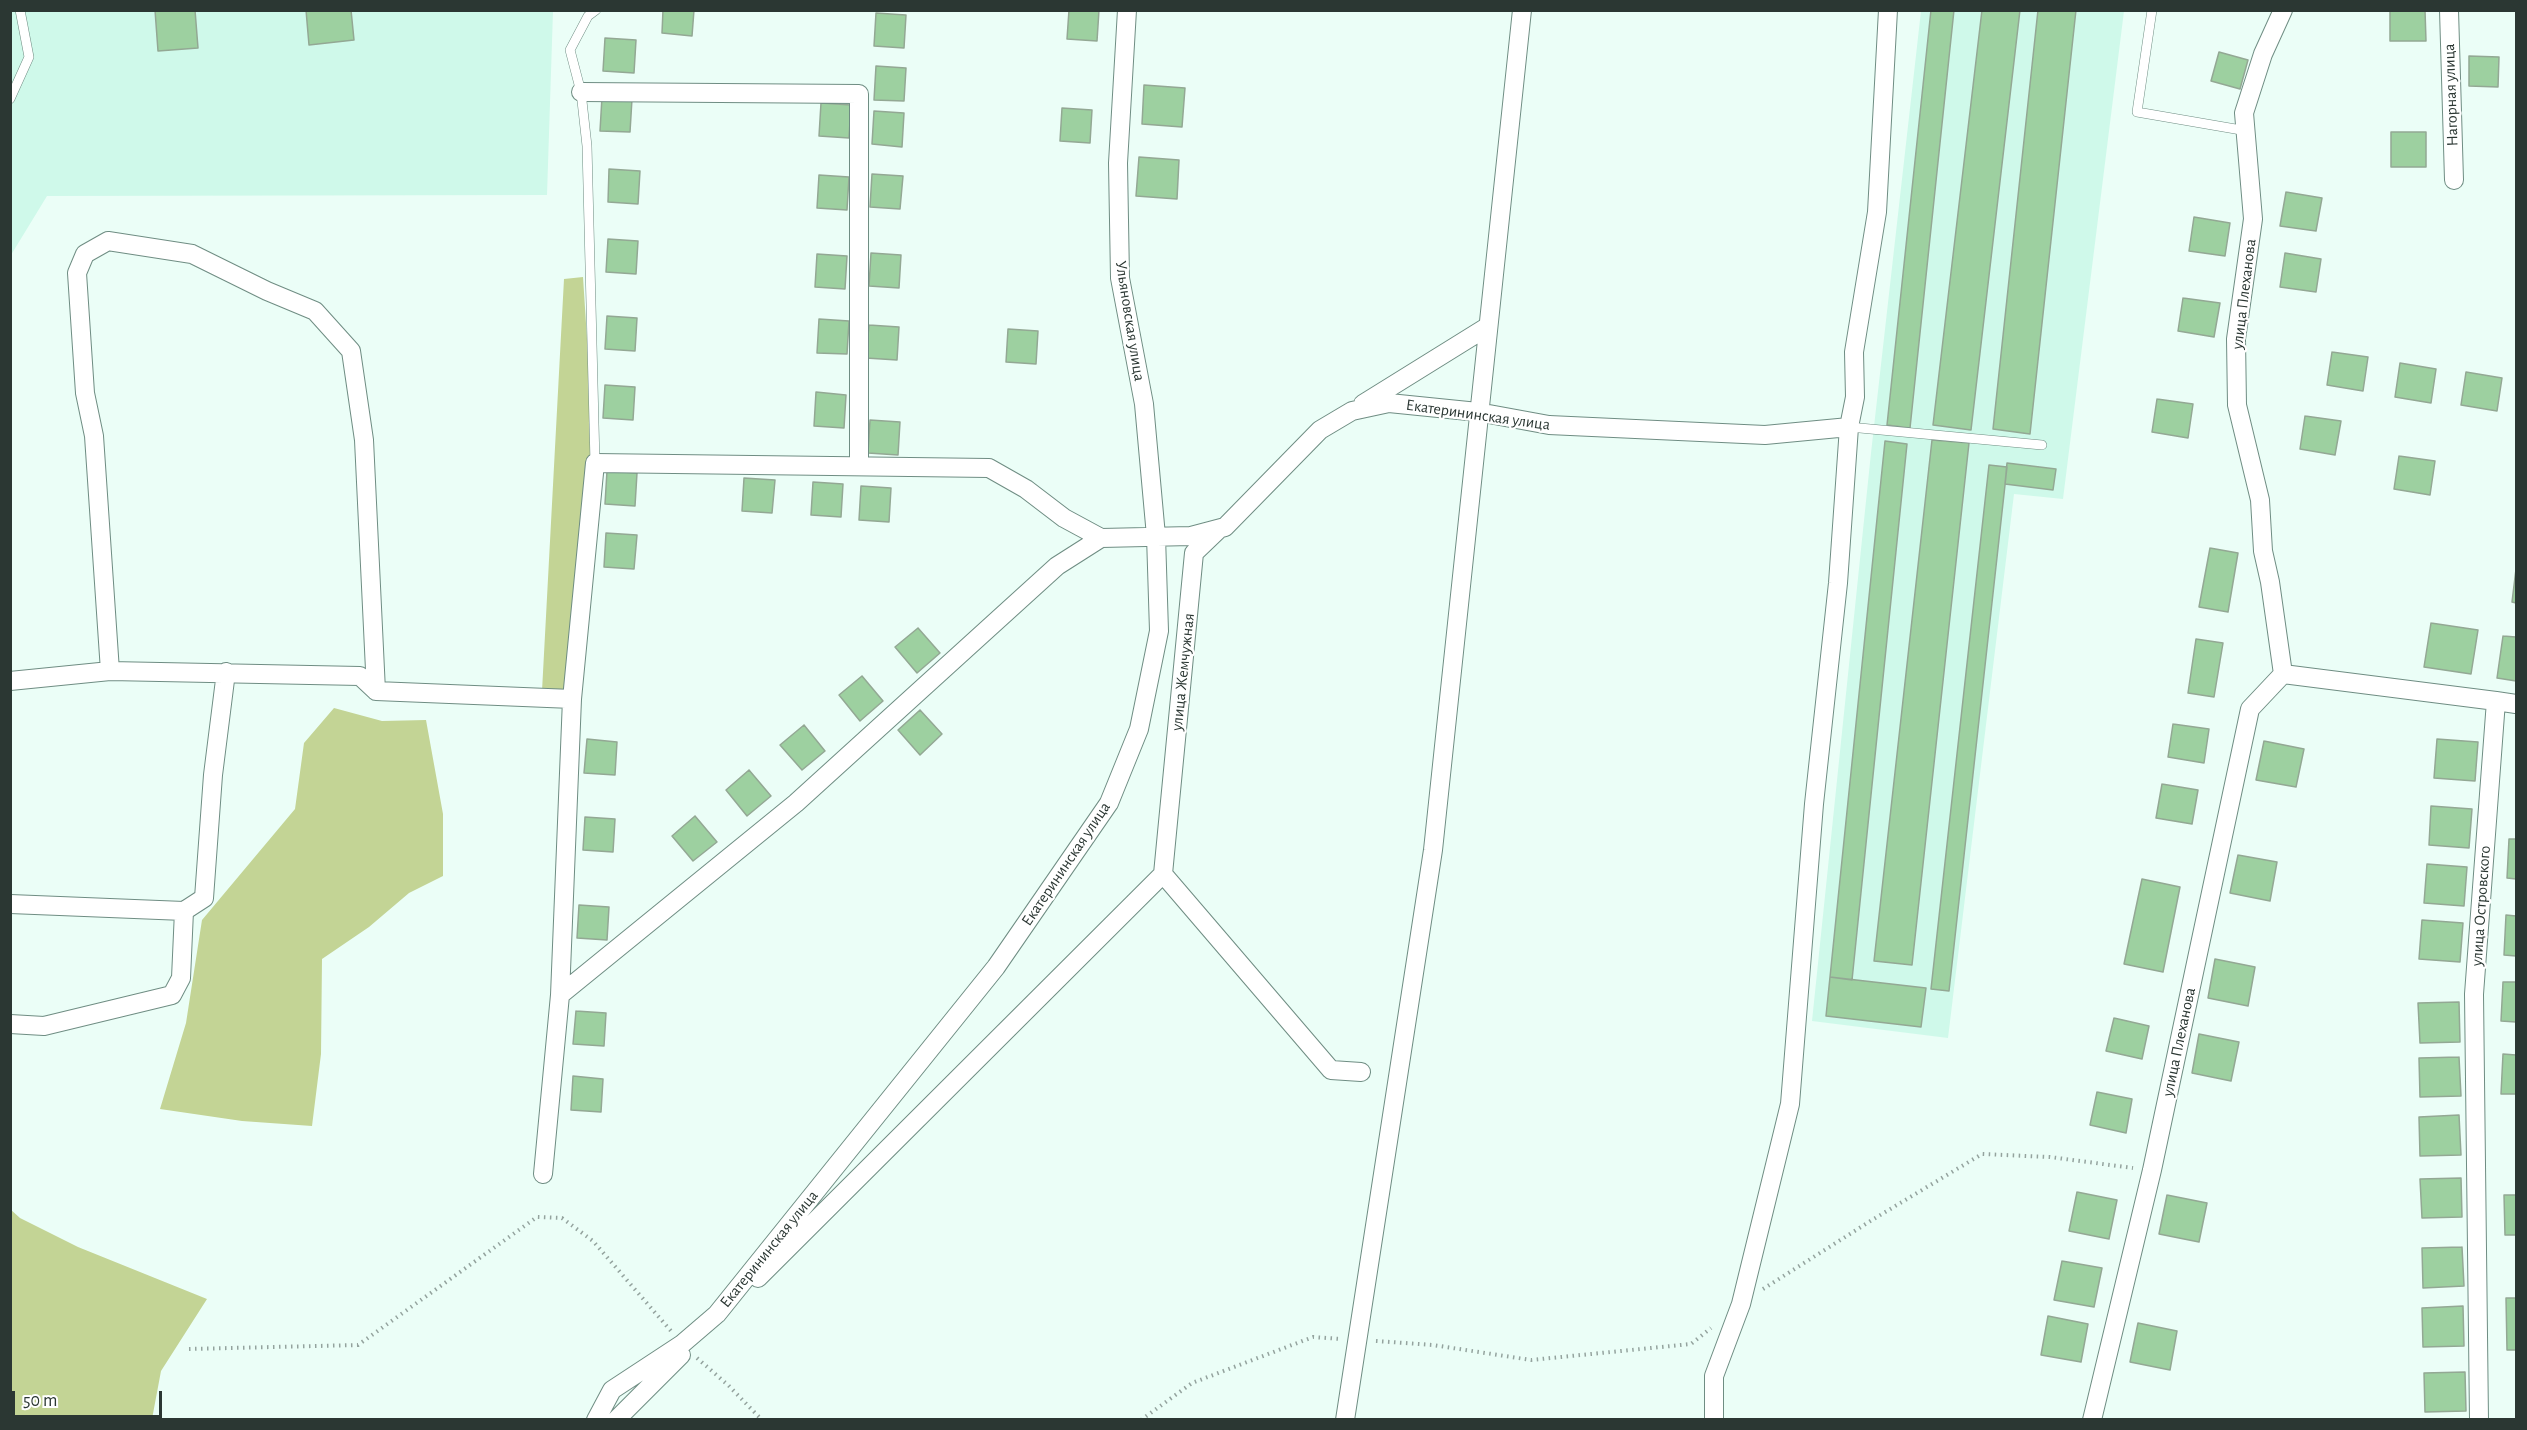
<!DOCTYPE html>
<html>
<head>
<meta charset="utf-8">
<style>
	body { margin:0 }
	#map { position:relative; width:2527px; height:1430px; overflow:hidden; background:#ebfef7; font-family:"Alegreya Sans",sans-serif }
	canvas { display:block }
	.frame { position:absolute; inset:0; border:12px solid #2b3733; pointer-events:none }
	.scale { position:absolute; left:12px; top:1391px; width:150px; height:27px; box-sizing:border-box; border:3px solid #2b3733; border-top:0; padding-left:8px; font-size:18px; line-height:21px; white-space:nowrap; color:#2b3733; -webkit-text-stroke:4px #fff; paint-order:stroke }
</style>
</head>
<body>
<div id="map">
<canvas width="2527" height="1430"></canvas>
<div class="frame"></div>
<div class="scale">50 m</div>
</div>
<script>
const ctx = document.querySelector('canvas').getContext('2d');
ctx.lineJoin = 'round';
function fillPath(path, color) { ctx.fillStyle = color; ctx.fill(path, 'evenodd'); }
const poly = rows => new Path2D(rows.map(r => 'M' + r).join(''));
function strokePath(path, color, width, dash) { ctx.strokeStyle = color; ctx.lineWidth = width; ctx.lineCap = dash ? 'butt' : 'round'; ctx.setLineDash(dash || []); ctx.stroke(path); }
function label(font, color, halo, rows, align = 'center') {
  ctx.font = font + ' "Alegreya Sans",sans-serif'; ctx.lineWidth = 4.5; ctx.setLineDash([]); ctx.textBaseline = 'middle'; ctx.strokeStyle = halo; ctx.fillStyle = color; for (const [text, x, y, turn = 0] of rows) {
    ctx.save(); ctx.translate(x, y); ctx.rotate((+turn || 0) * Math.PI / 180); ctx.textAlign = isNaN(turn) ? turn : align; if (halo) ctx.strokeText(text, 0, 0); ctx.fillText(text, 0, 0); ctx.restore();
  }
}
const built = poly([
	[11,11,553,11,547,195,47,196,11,255],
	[1921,11,2124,11,2063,499,2014,494,1948,1038,1812,1021,1871,453]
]);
const forest = poly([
	[583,277,595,463,567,691,542,691,564,279],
	[334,708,382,721,426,720,443,814,443,876,409,893,369,927,322,959,321,1054,312,1126,242,1121,160,1109,186,1023,202,920,295,809,304,743],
	[10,1209,20,1218,78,1247,207,1299,161,1371,152,1419,11,1419]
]);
const building = poly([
	[155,10,195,10,198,48,158,51,155,10],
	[306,10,351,10,354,40,309,45,306,10],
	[663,10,694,10,692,36,662,33,663,10],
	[1069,10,1099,10,1097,41,1067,39,1069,10],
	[1931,10,1954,10,1910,428,1887,425,1931,10],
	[1982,10,2020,10,1971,430,1933,425,1982,10],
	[2038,10,2076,10,2030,434,1993,429,2038,10],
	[2390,10,2425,10,2426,41,2390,41,2390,10],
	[876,13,906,15,904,48,874,46,876,13],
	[605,38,636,40,634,73,603,71,605,38],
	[2219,52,2248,60,2240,89,2211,81,2219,52],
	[2469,56,2499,57,2498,87,2469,86,2469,56],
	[876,66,906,68,904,101,874,100,876,66],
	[1144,85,1185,88,1182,127,1142,124,1144,85],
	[602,97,632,99,630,132,600,131,602,97],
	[821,103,851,105,849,138,819,136,821,103],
	[1062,108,1092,110,1090,143,1060,141,1062,108],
	[874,111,904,113,902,147,872,144,874,111],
	[2391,132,2426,132,2426,167,2391,167,2391,132],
	[1139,157,1179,160,1177,199,1136,196,1139,157],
	[609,169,640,171,638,204,608,202,609,169],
	[872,174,903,176,900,209,870,207,872,174],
	[819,175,849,177,847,210,817,208,819,175],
	[2286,192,2322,198,2316,231,2280,226,2286,192],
	[2194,217,2230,223,2225,256,2189,251,2194,217],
	[608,239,638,241,636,274,606,272,608,239],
	[871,253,901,255,899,288,869,286,871,253],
	[2285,253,2321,259,2316,292,2280,287,2285,253],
	[817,254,847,256,845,289,815,287,817,254],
	[2183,298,2220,303,2214,337,2178,331,2183,298],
	[607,316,637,318,635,351,605,349,607,316],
	[819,319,849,321,847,354,817,353,819,319],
	[869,325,899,327,897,360,866,358,869,325],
	[1008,329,1038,331,1036,364,1006,362,1008,329],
	[2332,352,2368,357,2363,391,2327,385,2332,352],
	[2400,363,2436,369,2431,403,2395,397,2400,363],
	[2466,372,2502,378,2497,411,2461,405,2466,372],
	[605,385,635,387,633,420,603,418,605,385],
	[816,392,846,395,844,428,814,426,816,392],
	[2157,399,2193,404,2188,438,2152,432,2157,399],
	[2305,416,2341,421,2335,455,2300,449,2305,416],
	[870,420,900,422,898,455,868,453,870,420],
	[1932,440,1969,443,1912,965,1874,961,1932,440],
	[1885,441,1907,444,1852,980,1830,977,1885,441],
	[2399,456,2435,461,2430,495,2394,489,2399,456],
	[2007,463,2056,469,2053,490,2005,484,2007,463],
	[1989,465,2007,467,1949,991,1931,989,1989,465],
	[607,471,637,473,635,506,605,504,607,471],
	[744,478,775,480,772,513,742,511,744,478],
	[813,482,843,484,841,517,811,515,813,482],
	[861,486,891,488,889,522,859,520,861,486],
	[606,533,637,535,634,569,604,567,606,533],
	[2210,548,2238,553,2228,612,2199,607,2210,548],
	[2516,569,2516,603,2512,602,2516,569],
	[2431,623,2478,630,2471,674,2424,667,2431,623],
	[918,628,940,653,917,673,895,647,918,628],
	[2503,636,2516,637,2516,681,2497,678,2503,636],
	[2196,639,2223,643,2214,697,2188,693,2196,639],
	[862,676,883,701,860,721,839,695,862,676],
	[920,710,942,734,920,755,898,730,920,710],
	[2173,724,2209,729,2204,763,2168,757,2173,724],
	[804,725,825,751,802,770,780,745,804,725],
	[587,739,617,742,615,775,584,773,587,739],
	[2437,739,2478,742,2475,781,2434,778,2437,739],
	[2264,741,2304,749,2296,787,2256,780,2264,741],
	[749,770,771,796,747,816,726,790,749,770],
	[2162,784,2198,790,2192,824,2156,818,2162,784],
	[2431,806,2472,809,2469,848,2429,845,2431,806],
	[695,816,717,842,693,861,672,836,695,816],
	[585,817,615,819,613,852,583,850,585,817],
	[2509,839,2516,839,2516,879,2507,878,2509,839],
	[2238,855,2277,862,2270,901,2230,893,2238,855],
	[2427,864,2467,867,2464,906,2424,903,2427,864],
	[2142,879,2180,887,2163,972,2124,964,2142,879],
	[579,905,609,907,607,940,577,938,579,905],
	[2506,915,2516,916,2516,956,2504,955,2506,915],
	[2422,920,2463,923,2460,962,2419,959,2422,920],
	[2215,959,2255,967,2248,1006,2208,998,2215,959],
	[1830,977,1926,988,1921,1027,1826,1016,1830,977],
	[2503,982,2516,982,2516,1022,2501,1021,2503,982],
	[2459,1002,2460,1042,2420,1043,2418,1003,2459,1002],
	[576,1011,606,1013,604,1046,573,1044,576,1011],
	[2114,1018,2149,1026,2142,1059,2106,1051,2114,1018],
	[2199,1034,2239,1042,2231,1081,2192,1073,2199,1034],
	[2503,1054,2516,1055,2516,1094,2501,1094,2503,1054],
	[2459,1057,2461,1096,2420,1097,2419,1058,2459,1057],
	[573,1076,603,1079,601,1112,571,1110,573,1076],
	[2097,1092,2132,1099,2126,1133,2090,1125,2097,1092],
	[2459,1115,2461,1155,2420,1156,2419,1117,2459,1115],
	[2461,1178,2462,1217,2422,1218,2420,1179,2461,1178],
	[2077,1192,2117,1200,2109,1239,2069,1231,2077,1192],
	[2167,1195,2207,1203,2199,1242,2159,1234,2167,1195],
	[2504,1195,2516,1195,2516,1235,2505,1235,2504,1195],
	[2462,1247,2464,1286,2423,1288,2422,1248,2462,1247],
	[2062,1261,2102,1268,2094,1307,2054,1300,2062,1261],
	[2506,1298,2516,1298,2516,1350,2507,1350,2506,1298],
	[2463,1306,2464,1346,2423,1347,2422,1308,2463,1306],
	[2048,1316,2088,1324,2081,1362,2041,1355,2048,1316],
	[2138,1323,2177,1331,2170,1370,2130,1362,2138,1323],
	[2465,1372,2466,1411,2425,1412,2424,1373,2465,1372]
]);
const path = poly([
	[1763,1289,1872,1220,1982,1154,2050,1157,2133,1168],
	[1376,1341,1433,1345,1531,1360,1691,1344,1711,1328],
	[189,1349,358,1345,537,1217,562,1218,593,1241,671,1331],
	[697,1358,728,1385,762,1420],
	[1141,1420,1192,1383,1313,1337,1341,1339]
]);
const lane = poly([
	[2152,10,2137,112,2247,131],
	[10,99,29,57,20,10],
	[1849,427,2042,445],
	[595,463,587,146,581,92,570,50,588,16,596,10]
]);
const street = poly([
	[2283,10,2263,54,2244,113,2253,219,2236,339,2237,405,2260,500,2263,551,2270,582,2283,674,2496,701,2474,994,2479,1420],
	[2449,10,2454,180],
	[581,92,859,94,859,465],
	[1363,404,1487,327],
	[1218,530,1194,553,1163,874,1331,1070,1361,1072],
	[110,671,94,436,85,393,77,273,85,254,108,241,192,254,267,291,315,311,351,351,364,440,376,691],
	[10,681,110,671,360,676,376,691,572,699,595,463,989,468,1026,489,1064,518,1101,538,1191,536,1225,527,1320,430,1352,411,1389,403,1478,412,1549,425,1765,435,1849,427],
	[2496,701,2516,704],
	[10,904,184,911,204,898,213,775,226,672],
	[560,995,796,803,1057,566,1101,538],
	[10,1024,44,1026,172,995,181,978,184,911],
	[543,1174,560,995,572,699],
	[758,1278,1163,874],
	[596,1420,612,1390,682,1344,717,1314,996,967,1109,803,1139,729,1159,631,1156,536,1144,404,1120,278,1118,163,1127,10],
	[616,1420,681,1355],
	[1345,1420,1433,850,1522,10],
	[1714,1420,1714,1376,1741,1304,1790,1104,1814,804,1838,583,1849,427,1855,397,1854,352,1877,212,1888,10],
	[2092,1420,2152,1170,2250,709,2283,674]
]);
const streetNames = [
	["Нагорная улица",2451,95,-92],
	["улица Плеханова",2244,294,-83],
	["Ульяновская улица",1130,321,81],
	["Екатерининская улица",1478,415,8],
	["улица Жемчужная",1183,672,-84],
	["Екатерининская улица",1066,864,-56],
	["улица Островского",2481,906,-86],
	["улица Плеханова",2179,1042,-78],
	["Екатерининская улица",769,1249,-51]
];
fillPath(built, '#cff9ea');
fillPath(forest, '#c3d495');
fillPath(building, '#9dd0a0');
strokePath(building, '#93a894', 1.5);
strokePath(lane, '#6f8d83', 10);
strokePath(street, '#6f8d83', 20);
strokePath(path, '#94a39e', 4, [1.5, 4.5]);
strokePath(lane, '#fff', 9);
strokePath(street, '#fff', 18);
label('16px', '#2b3733', '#fff', streetNames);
</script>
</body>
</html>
